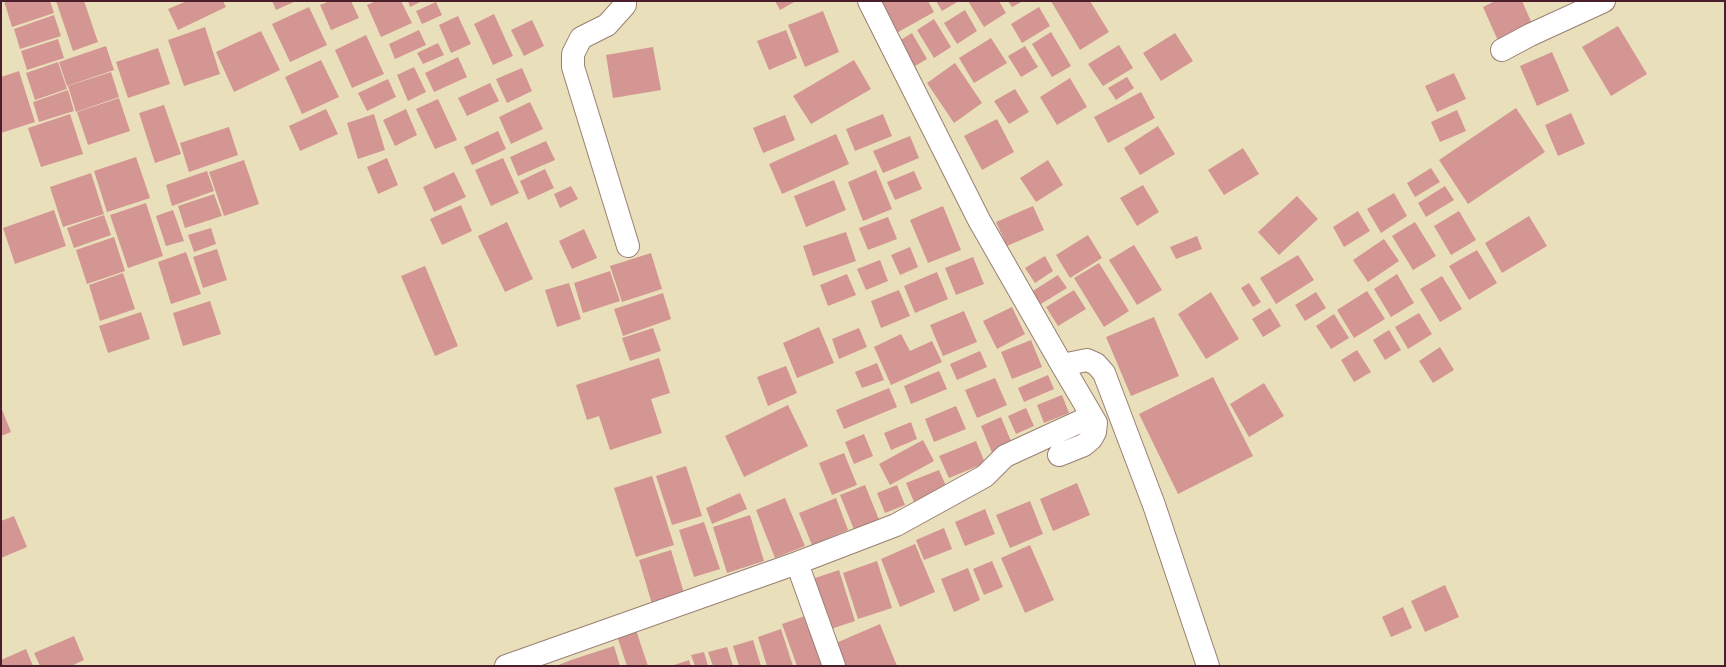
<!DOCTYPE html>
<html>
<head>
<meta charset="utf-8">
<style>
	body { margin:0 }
	#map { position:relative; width:1726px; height:667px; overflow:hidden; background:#e9dfbb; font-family:"Sorts Mill Goudy",serif }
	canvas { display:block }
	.frame { position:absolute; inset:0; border:2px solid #4a1f2b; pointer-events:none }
</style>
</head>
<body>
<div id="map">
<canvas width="1726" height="667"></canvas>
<div class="frame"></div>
</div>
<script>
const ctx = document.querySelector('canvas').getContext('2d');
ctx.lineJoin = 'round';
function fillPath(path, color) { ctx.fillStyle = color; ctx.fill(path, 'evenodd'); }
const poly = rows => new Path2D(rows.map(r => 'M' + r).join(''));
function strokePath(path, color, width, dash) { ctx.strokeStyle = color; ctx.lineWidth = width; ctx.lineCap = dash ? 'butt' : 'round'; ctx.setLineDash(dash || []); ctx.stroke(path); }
const building = poly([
	[4,1,50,1,54,13,12,27],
	[56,1,84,1,98,42,73,51],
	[187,1,223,1,226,7,178,30,168,9],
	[272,1,296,1,276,10],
	[330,1,351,1,359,18,331,30,320,5],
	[376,1,401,1,412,23,381,37,367,5],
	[408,1,422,1,410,7],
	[775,1,796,1,780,10],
	[885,1,928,1,934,12,893,35,876,6],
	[936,1,959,1,942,11],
	[968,1,999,1,1006,13,984,27],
	[1008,1,1023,1,1012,7],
	[1051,1,1090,1,1109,32,1080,50],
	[1495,1,1522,1,1534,28,1499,43,1483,7],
	[436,2,442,15,422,24,416,11],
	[309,7,327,45,290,62,272,24],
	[1039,7,1050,26,1022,43,1011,24],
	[965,10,977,31,957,44,944,23],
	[823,11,839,52,805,67,788,25],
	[494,14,513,56,493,65,474,24],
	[54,15,61,36,20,49,14,29],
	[458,16,471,44,451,53,439,25],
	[934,19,951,47,934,58,917,30],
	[532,20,544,46,524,56,511,30],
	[1618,26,1647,74,1611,96,1582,47],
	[205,27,220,74,184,86,168,40],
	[419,30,426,45,395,59,389,44],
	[786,30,797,58,769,70,757,41],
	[261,31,280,70,234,92,216,52],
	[1051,32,1071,66,1052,77,1032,44],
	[912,33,927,59,910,69,894,44],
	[1175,33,1193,61,1161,81,1143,53],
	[366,35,384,74,352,88,335,50],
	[991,38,1007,63,974,83,959,58],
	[58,39,64,58,27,70,21,51],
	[438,43,444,55,423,64,417,53],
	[1119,45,1133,68,1103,86,1088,64],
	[106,46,114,70,67,86,59,62],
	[1025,46,1038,67,1021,77,1008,56],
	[653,47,661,90,613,98,606,55],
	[158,48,170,84,128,98,116,62],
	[1552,52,1569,91,1537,106,1520,66],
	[458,57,467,77,434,92,425,73],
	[321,60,339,97,302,114,285,77],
	[854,60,871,89,811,124,793,96],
	[58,62,67,89,35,100,26,73],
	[955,63,982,103,954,123,927,83],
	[414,67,426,92,408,101,397,75],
	[522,68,532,91,507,103,496,79],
	[19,71,35,122,1,133,1,77],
	[111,72,119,97,76,112,68,86],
	[1454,73,1466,99,1437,112,1425,86],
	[1127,77,1134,88,1116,100,1108,88],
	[1070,78,1087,107,1057,125,1040,97],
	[388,79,396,97,367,111,358,93],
	[490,83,499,101,467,116,458,98],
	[1015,89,1029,112,1009,124,994,101],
	[68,90,74,111,39,122,33,102],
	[1141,92,1155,118,1108,143,1094,117],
	[119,98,130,131,88,145,77,112],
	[438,99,457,140,435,149,416,109],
	[530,102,543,129,511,144,499,117],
	[164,105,181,154,155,163,139,113],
	[1516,108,1545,152,1468,204,1439,160],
	[326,109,338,134,300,151,289,126],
	[406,109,417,135,395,146,383,120],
	[1457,110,1466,131,1440,142,1431,122],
	[1571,113,1585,144,1558,156,1545,125],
	[70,114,83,154,41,167,28,128],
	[374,114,385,150,358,159,347,123],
	[883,114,892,136,855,151,846,129],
	[785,115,795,140,763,153,753,128],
	[997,119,1014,152,982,170,964,136],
	[1158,126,1175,154,1140,175,1124,148],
	[229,127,238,155,189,172,180,143],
	[498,131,506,149,472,165,464,147],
	[836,134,849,164,782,194,769,164],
	[910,136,919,158,883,173,873,151],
	[546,141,555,160,518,176,510,157],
	[1243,148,1259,174,1224,195,1208,170],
	[136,157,150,198,107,212,94,171],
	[387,158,398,185,378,194,367,167],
	[503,158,519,193,491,206,475,170],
	[244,160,259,204,224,216,209,172],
	[1048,160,1063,185,1036,202,1020,178],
	[1431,168,1440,182,1415,197,1407,183],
	[545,169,554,188,528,200,520,181],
	[876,170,892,209,863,221,848,182],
	[207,171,214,191,172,206,166,185],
	[914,171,922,189,895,200,887,182],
	[454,172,466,197,434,212,423,187],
	[91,173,104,214,63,227,50,187],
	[834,180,846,210,806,227,794,196],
	[1143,185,1159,212,1137,226,1120,198],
	[571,186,578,199,560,208,554,194],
	[1445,186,1454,200,1426,217,1418,203],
	[1394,193,1407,216,1381,233,1367,209],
	[214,194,222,216,185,228,178,206],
	[1297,196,1318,219,1279,255,1258,232],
	[146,203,163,256,128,268,110,215],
	[461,205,472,231,442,245,430,219],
	[943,206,961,250,928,263,910,220],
	[1033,206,1044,230,1007,246,996,222],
	[54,210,66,246,15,264,3,228],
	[173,210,184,241,166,246,156,216],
	[1358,211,1370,231,1344,247,1333,227],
	[1459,211,1476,240,1451,255,1434,226],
	[104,215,111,235,74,248,67,228],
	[1529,216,1547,246,1502,273,1485,243],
	[888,217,897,239,868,250,859,228],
	[507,222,533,279,505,292,478,236],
	[1415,222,1436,256,1413,270,1392,236],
	[211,228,216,244,194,252,188,235],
	[584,229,597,258,572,269,559,241],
	[846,232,856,261,813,276,803,246],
	[1088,235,1102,258,1070,278,1056,255],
	[1197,236,1202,249,1176,259,1170,247],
	[114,237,125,271,87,284,76,250],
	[1384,239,1399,261,1368,282,1353,260],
	[1134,245,1162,290,1137,305,1109,260],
	[910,247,918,267,900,275,891,255],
	[217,249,227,280,203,288,193,257],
	[1477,250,1497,283,1469,300,1449,266],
	[186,252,201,294,171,304,158,262],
	[651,253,662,289,622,302,610,266],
	[1298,255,1314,280,1276,304,1260,278],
	[1045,256,1053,271,1035,283,1025,268],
	[973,257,984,284,956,295,945,268],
	[880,260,888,281,866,290,857,269],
	[1099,263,1129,311,1104,327,1074,278],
	[425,266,458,346,435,356,401,276],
	[610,271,620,301,583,313,574,283],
	[937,272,948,299,915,313,904,286],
	[123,273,135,309,100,321,89,285],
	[847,274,856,295,828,306,820,285],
	[1397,274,1414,303,1391,317,1374,289],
	[1058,275,1067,288,1036,307,1028,294],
	[1442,276,1462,309,1440,322,1420,289],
	[569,283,581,319,557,327,545,290],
	[1249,283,1261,302,1253,307,1241,288],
	[899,290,910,316,881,328,871,301],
	[1074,290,1086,309,1058,326,1046,307],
	[1367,291,1385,319,1354,338,1337,310],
	[1211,292,1239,339,1206,359,1178,314],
	[1316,292,1326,308,1305,321,1295,305],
	[663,293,671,319,623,336,614,309],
	[210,301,221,334,183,346,173,313],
	[1012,307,1025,334,997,349,983,321],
	[1270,308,1281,326,1263,337,1252,319],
	[964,311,977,342,943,356,930,325],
	[141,312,150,339,108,353,99,326],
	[1419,313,1432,334,1408,349,1395,327],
	[1334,314,1349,338,1331,349,1316,326],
	[1154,317,1179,376,1131,396,1106,337],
	[819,327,834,363,797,378,783,343],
	[653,328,661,351,630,361,622,338],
	[859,328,867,347,839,359,832,339],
	[1389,330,1401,350,1385,360,1373,340],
	[901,334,910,351,932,341,942,362,891,385,874,347],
	[1031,340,1042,367,1012,379,1001,352],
	[1440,347,1454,370,1433,383,1419,361],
	[1357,350,1371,372,1354,382,1341,360],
	[980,351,987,367,957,380,950,364],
	[659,358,670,393,651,399,662,433,610,450,599,416,587,420,576,385],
	[877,363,884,380,862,388,855,372],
	[786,366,797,393,768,406,757,377],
	[939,371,947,389,911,404,904,386],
	[1048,375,1054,389,1024,402,1018,388],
	[1213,377,1253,456,1178,494,1139,414],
	[995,378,1007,405,977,418,965,390],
	[1264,383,1284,416,1249,437,1230,404],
	[889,388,897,407,844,429,836,410],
	[1062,395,1069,413,1044,423,1037,405],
	[788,405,808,446,744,477,725,436],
	[956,406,966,429,934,442,925,419],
	[1,407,11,432,1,436],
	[1026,408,1034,426,1016,434,1008,416],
	[1001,417,1013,446,993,455,981,426],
	[911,422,917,439,891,450,884,433],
	[864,434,873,456,854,464,845,442],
	[923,440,934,461,890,485,879,464],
	[976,441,985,463,949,478,939,456],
	[844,453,857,485,832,495,819,463],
	[686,466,702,516,672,525,656,476],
	[939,470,947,488,914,502,906,483],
	[652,476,674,545,636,557,614,488],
	[1077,483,1090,515,1053,531,1040,499],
	[865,485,880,522,855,532,840,495],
	[897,485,905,505,885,513,877,493],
	[740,493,747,509,712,524,706,508],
	[785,498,805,546,775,558,756,510],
	[836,498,848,530,812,545,799,513],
	[1030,501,1043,534,1010,548,996,515],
	[985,509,995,534,965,546,955,522],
	[750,515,764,561,727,573,713,527],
	[14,516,27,547,1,558,1,521],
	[704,522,720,569,694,577,679,530],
	[944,528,952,549,924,560,916,540],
	[915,544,935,592,900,607,881,559],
	[1030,545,1054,600,1025,613,1001,558],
	[671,550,684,593,652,604,639,560],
	[877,561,892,608,858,619,843,573],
	[992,561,1003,587,984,595,973,569],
	[968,568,980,600,954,612,941,579],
	[839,570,855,621,828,630,812,579],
	[1445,585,1459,617,1425,632,1411,601],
	[1403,607,1412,628,1391,637,1382,617],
	[808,615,826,666,797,666,782,624],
	[880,624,897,666,846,666,836,643],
	[781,629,793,666,767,666,758,637],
	[636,630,648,666,627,666,617,636],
	[74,636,84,660,71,666,40,666,34,653],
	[753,640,761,666,739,666,733,646],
	[614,646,620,666,556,666,571,660],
	[727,647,733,666,713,666,708,652],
	[26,649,33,666,1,666,1,660],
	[704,652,708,666,695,666,691,655],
	[689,660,691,666,671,666]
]);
const minor = poly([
	[625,1,625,5,607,25,581,38,573,54,573,67,628,246],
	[869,1,979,220,1062,365,1092,416,1096,423,1095,432,1091,439,1084,445,1059,455],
	[1502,50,1530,35,1604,1],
	[1062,365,1087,360,1096,364,1104,373,1154,505,1208,666],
	[797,563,834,666],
	[506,666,797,563,896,525,985,476,1005,456,1092,416]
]);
fillPath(building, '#d49693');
strokePath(minor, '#9a7f73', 24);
strokePath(minor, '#fff', 22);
</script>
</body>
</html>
